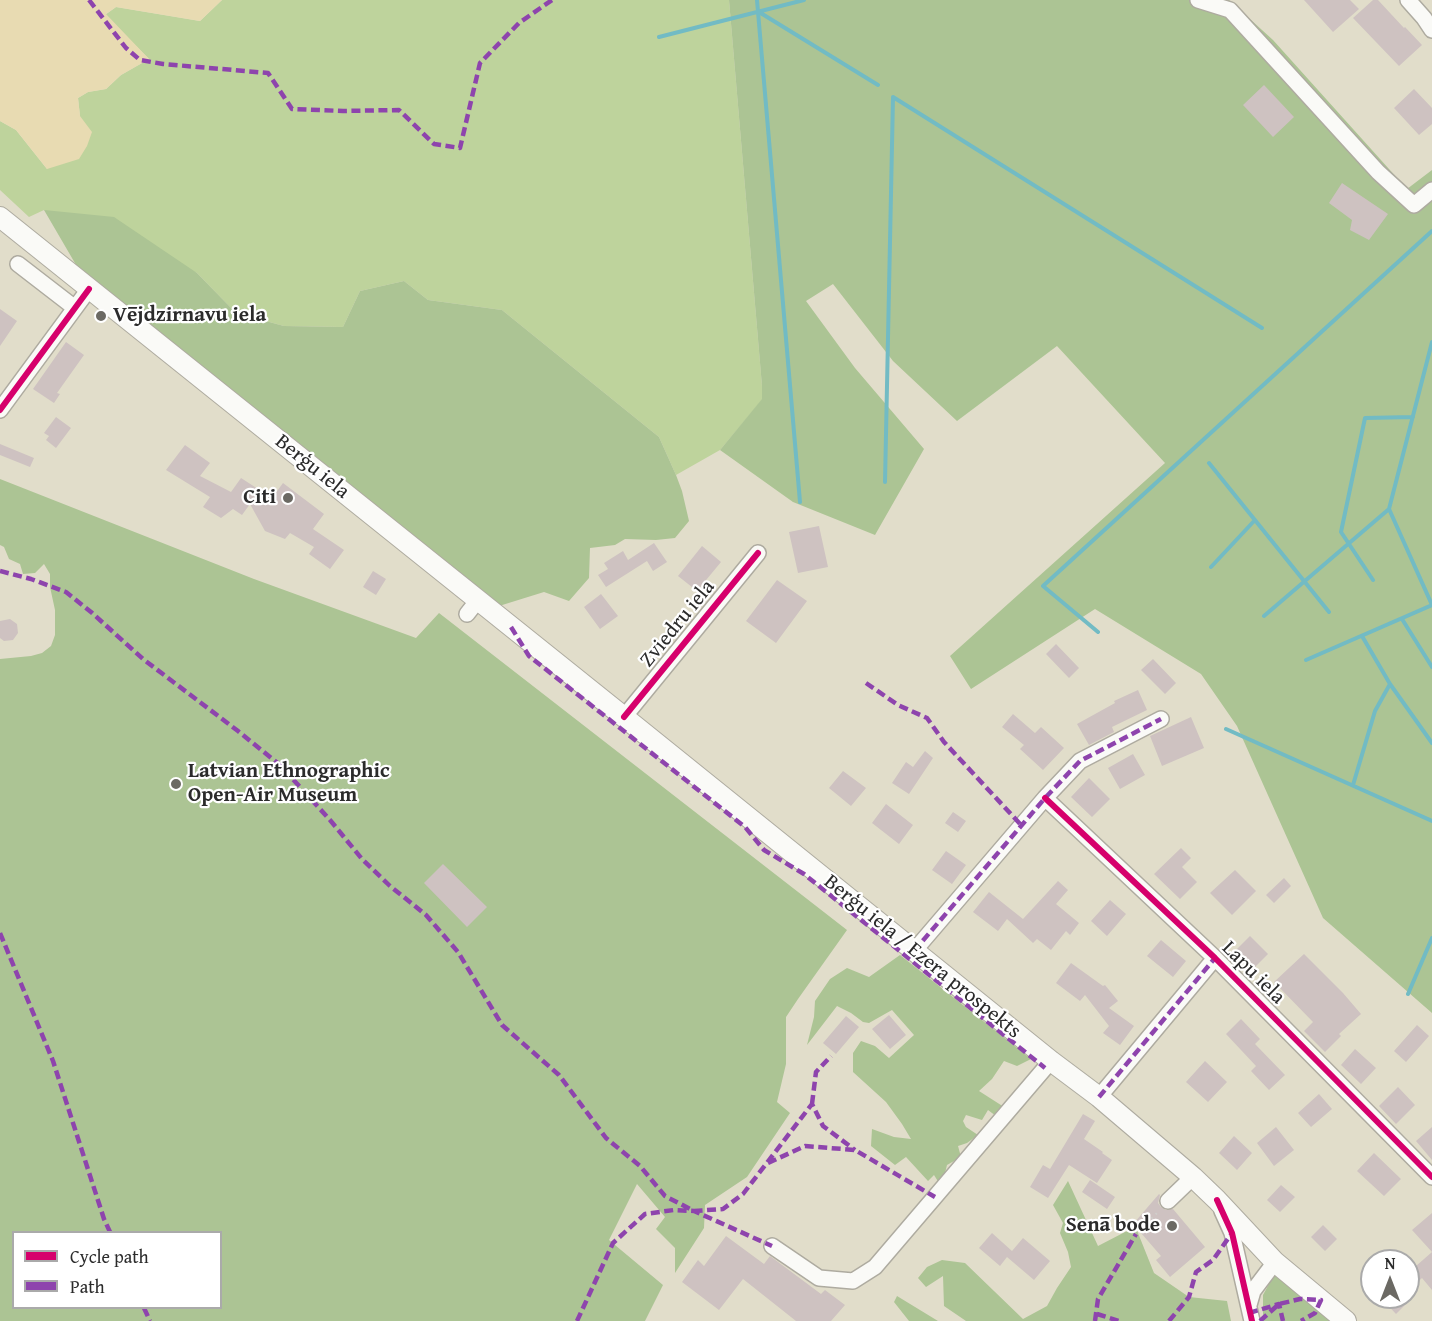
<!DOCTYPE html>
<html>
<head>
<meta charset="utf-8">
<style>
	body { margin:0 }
	#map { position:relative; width:1432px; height:1321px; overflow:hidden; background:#e1ddca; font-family:"Gentium Book Plus",serif }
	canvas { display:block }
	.legend { position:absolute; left:12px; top:1231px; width:210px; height:78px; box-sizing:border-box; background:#fff; border:2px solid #aaa; margin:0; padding:8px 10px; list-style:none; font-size:18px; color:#2b2b2b }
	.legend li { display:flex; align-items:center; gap:12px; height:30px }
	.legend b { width:30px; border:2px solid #aaa }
	.north { position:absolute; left:1360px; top:1249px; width:60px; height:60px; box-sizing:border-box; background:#fff; border:2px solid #aaa; border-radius:50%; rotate:0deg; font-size:16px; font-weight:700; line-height:24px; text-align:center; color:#2b2b2b }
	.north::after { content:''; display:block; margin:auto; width:21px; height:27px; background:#6b6963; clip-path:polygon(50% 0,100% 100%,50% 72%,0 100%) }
</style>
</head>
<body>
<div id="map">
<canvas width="1432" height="1321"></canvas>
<ul class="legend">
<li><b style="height:8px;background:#d6006c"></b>Cycle path</li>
<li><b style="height:8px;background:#8e44ad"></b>Path</li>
</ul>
<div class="north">N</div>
</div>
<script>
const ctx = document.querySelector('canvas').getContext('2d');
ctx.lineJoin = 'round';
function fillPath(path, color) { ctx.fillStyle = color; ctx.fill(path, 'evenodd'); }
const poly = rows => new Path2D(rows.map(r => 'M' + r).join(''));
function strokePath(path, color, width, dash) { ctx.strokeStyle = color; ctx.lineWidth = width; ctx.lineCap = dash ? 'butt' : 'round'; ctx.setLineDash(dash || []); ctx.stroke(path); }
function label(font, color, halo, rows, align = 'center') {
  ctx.font = font + ' "Gentium Book Plus",serif'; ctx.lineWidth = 4.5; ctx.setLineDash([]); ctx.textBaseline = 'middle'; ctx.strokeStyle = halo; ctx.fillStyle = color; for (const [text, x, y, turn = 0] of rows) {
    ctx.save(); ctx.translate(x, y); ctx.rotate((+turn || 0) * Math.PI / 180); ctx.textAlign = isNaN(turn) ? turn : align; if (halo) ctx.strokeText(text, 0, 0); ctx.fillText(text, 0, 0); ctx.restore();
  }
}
const green = poly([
	[222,0,729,0,762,386,762,400,720,450,676,475,659,437,502,310,428,300,404,281,360,291,343,327,284,326,236,313,197,273,44,210,29,217,0,190,0,121,16,130,47,169,80,116,78,98,88,92,106,89,121,75,149,59,105,15,116,7,200,21]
]);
const forest = poly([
	[729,0,1229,0,1273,40,1407,189,1432,170,1432,1013,1323,918,1237,726,1201,674,1095,609,971,689,950,656,1165,463,1057,346,957,421,893,361,833,284,806,301,855,368,924,449,875,535,793,502,720,450,762,399,762,386],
	[44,210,114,217,197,273,236,313,284,326,343,327,360,291,404,281,428,300,502,310,659,437,676,475,682,491,689,521,675,538,656,540,625,539,615,545,590,548,589,578,569,601,544,592,499,606,79,270],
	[0,479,254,579,416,638,439,613,847,930,798,999,786,1017,786,1064,777,1102,790,1113,747,1177,705,1205,704,1228,675,1273,675,1248,656,1229,665,1217,637,1184,609,1240,663,1285,645,1321,0,1321,0,659,31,656,42,653,51,646,55,635,55,610,50,587,50,574,44,564,35,573,23,574,20,564,9,559,4,547,0,545],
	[14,1232,220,1232,220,1308,14,1308],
	[900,955,1031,1059,1017,1066,1004,1061,992,1079,979,1091,1004,1107,996,1116,988,1110,982,1120,966,1115,963,1121,966,1127,978,1135,967,1143,958,1146,961,1157,947,1165,944,1177,939,1183,934,1175,928,1181,906,1157,895,1165,871,1146,872,1129,894,1137,911,1139,902,1124,886,1102,853,1072,853,1053,861,1041,875,1046,889,1058,914,1035,892,1010,869,1023,863,1022,851,1013,837,1006,807,1045,814,1017,815,1001,830,979,847,968,869,977],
	[1068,1181,1098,1246,1125,1232,1136,1228,1154,1273,1189,1297,1227,1301,1231,1321,966,1321,944,1306,943,1276,926,1287,918,1278,927,1267,942,1260,965,1263,1023,1319,1047,1306,1057,1288,1071,1267,1068,1252,1060,1233,1063,1223,1053,1205],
	[1277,1269,1338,1321,1263,1321,1263,1295],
	[897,1296,938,1321,909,1321,894,1302]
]);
const sand = poly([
	[0,0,222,0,200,21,116,7,106,14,149,59,121,75,106,89,88,92,78,98,80,116,92,132,87,146,79,159,47,169,16,130,0,121]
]);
const stream = poly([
	[757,0,800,502],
	[759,12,878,85],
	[659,37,804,0],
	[1209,463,1329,612],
	[885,482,893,97,1262,328],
	[1389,509,1432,605],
	[1211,567,1255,520],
	[1373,580,1341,532,1365,418,1413,417],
	[1264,616,1389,509,1432,342],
	[1402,619,1432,667],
	[1098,632,1043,586,1432,231],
	[1362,636,1390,684,1432,743],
	[1306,660,1432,605],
	[1226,729,1432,821],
	[1353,785,1375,711,1390,684],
	[1408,994,1432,938]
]);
const building = poly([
	[1304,0,1350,0,1359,9,1333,32],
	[1373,0,1378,0,1404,28,1405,27,1422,45,1399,66,1353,18],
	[1264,85,1294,117,1273,137,1243,105],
	[1414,89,1432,108,1432,124,1419,135,1394,108],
	[1342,183,1388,214,1369,240,1350,230,1352,220,1329,203],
	[0,309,17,321,0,346],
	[66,342,84,355,57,393,60,394,54,403,33,389],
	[56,417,71,428,56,448,46,440,49,436,44,433],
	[0,444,34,458,30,467,0,455],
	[185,445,210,463,200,476,231,492,241,478,272,498,283,483,324,514,313,529,344,550,330,569,309,554,314,547,290,533,285,539,265,531,250,504,242,515,233,509,221,518,203,507,210,497,166,470],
	[819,526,828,567,798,573,789,532],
	[654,543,667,562,653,571,647,561,606,587,598,575,608,569,604,563,623,551,628,560],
	[702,546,721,562,697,591,678,576],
	[373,571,386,579,376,595,363,587],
	[777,580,807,601,776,643,746,621],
	[601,594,618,616,600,629,584,607],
	[10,619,17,624,18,633,13,640,4,641,0,638,0,621],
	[1056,644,1079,668,1069,678,1046,654],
	[1153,659,1176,683,1165,694,1141,670],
	[1138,690,1147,710,1112,727,1114,732,1089,745,1077,724,1115,703,1114,701],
	[1013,714,1035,733,1041,727,1064,748,1043,770,1020,749,1024,745,1002,727],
	[1191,717,1204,748,1162,766,1150,736],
	[925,751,933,758,909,794,892,783,906,762,913,767],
	[1133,754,1145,775,1120,789,1108,768],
	[843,771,866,788,851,806,829,788],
	[1089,778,1110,799,1092,817,1071,797],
	[886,804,913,825,899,844,872,823],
	[953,812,966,821,958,832,945,823],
	[1181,848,1191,858,1182,867,1197,882,1180,899,1154,874],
	[946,851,966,865,952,884,932,870],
	[443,864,487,907,467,927,424,883],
	[1235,870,1256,891,1232,915,1210,893],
	[1284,878,1291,886,1274,903,1266,895],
	[1058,881,1068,890,1056,904,1079,923,1070,935,1066,931,1051,950,1037,939,1033,943,1007,919,998,931,973,912,989,892,1023,919],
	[1110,900,1126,914,1107,936,1091,921],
	[1250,936,1268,954,1251,971,1233,953],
	[1161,940,1186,961,1173,977,1147,956],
	[1304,954,1343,993,1361,1014,1339,1034,1341,1036,1325,1052,1304,1031,1313,1022,1274,982],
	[1071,963,1103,986,1105,985,1118,1001,1109,1008,1134,1026,1120,1045,1103,1033,1109,1026,1085,995,1080,1001,1056,983],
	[889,1015,906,1035,890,1049,872,1029],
	[846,1016,859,1027,836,1054,823,1043],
	[1241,1019,1260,1039,1255,1044,1285,1075,1269,1090,1251,1071,1256,1066,1226,1034],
	[1417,1025,1429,1036,1406,1062,1394,1051],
	[1355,1049,1376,1068,1361,1084,1341,1065],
	[1205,1061,1227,1082,1208,1102,1186,1082],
	[1398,1087,1415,1105,1396,1124,1379,1106],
	[1319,1094,1332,1109,1311,1127,1298,1113],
	[1083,1114,1095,1121,1084,1139,1103,1152,1102,1153,1112,1160,1097,1183,1069,1165,1048,1198,1030,1187,1043,1165,1050,1169],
	[1276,1127,1294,1150,1274,1166,1257,1143],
	[1432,1127,1432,1160,1416,1141],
	[1234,1136,1252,1153,1237,1170,1219,1153],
	[1374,1153,1401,1179,1384,1196,1357,1171],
	[1090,1180,1115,1197,1107,1209,1082,1192],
	[1281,1185,1295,1197,1280,1212,1267,1200],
	[1159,1194,1160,1195,1158,1203,1161,1207,1166,1210,1173,1209,1205,1247,1170,1277,1156,1260,1161,1256,1141,1233,1143,1231,1134,1223],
	[1432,1213,1432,1290,1422,1278,1408,1291,1408,1273,1432,1252,1412,1230],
	[1323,1225,1337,1239,1325,1251,1311,1237],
	[992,1233,1012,1251,1023,1238,1050,1261,1034,1280,1007,1257,1000,1266,979,1248],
	[726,1236,764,1264,770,1256,821,1294,825,1290,845,1305,831,1321,796,1321,743,1279,719,1310,682,1282,698,1260,704,1266],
	[1380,1297,1413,1297,1396,1314]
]);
const path = poly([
	[1143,1227,1158,1212]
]);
const minor = poly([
	[1198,0,1230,10,1378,172,1414,205,1432,190],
	[1408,0,1424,18,1432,30],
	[18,264,75,308],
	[0,410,89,289],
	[467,614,478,600],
	[624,717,758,553],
	[1045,798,1215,958,1432,1177],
	[914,951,1045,798,1080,761,1161,719],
	[1099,1097,1215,958],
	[1168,1201,1193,1177],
	[1222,1211,1232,1233,1252,1321],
	[772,1246,819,1278,853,1281,875,1267,1051,1061],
	[1249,1305,1253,1291,1275,1262]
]);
const major = poly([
	[0,217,624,717,1051,1061,1099,1097,1193,1177,1217,1200,1275,1262,1346,1321]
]);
const quiet = poly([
	[89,0,126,48,140,60,163,64,268,73,292,109,343,111,399,110,434,144,460,148,480,63,519,23,552,0],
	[0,571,31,579,66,592,91,612,143,659,238,731,280,765,330,820,362,859,390,886,426,915,458,952,502,1025,559,1075,606,1138,640,1166,665,1196,694,1211,723,1209,743,1194,812,1104,823,1126,855,1150],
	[511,627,529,656,745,827,764,850,804,874,1045,1068],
	[866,683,898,705,927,718,944,742,1022,826],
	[0,933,53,1061,104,1219,110,1232],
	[914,951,1045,798,1080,761,1161,719],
	[1099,1097,1215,958],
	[812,1104,816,1072,831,1056],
	[768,1163,805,1146,855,1150,935,1197],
	[144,1308,150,1321],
	[1249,1313,1279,1304,1283,1321],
	[1097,1314,1119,1321],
	[577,1321,613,1243,645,1214,674,1210,694,1211,772,1246],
	[1095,1321,1098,1299,1136,1234],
	[1169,1321,1189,1297,1196,1272,1213,1260,1232,1233],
	[1260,1321,1279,1304,1300,1299,1321,1300,1315,1313,1301,1321]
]);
const cycleway = poly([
	[0,410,89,289],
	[624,717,758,553],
	[1045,798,1215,958,1432,1177],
	[1217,1200,1232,1233,1252,1321]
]);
const markers = [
	[101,316,6,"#6b6963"],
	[288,498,6,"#6b6963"],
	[176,784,6,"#6b6963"],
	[1172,1226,6,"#6b6963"]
];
const poiNames = [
	["Vējdzirnavu iela",113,316],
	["Citi",276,498,"right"],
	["Latvian Ethnographic",188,772],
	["Open-Air Museum",188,796],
	["Senā bode",1160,1226,"right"]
];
const streetNames = [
	["Berģu iela",312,467,39],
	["Zviedru iela",678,624,-51],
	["Berģu iela / Ezera prospekts",922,957,39],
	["Lapu iela",1253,973,45]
];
fillPath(green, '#bed39c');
fillPath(forest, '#acc494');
fillPath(sand, '#e8dbb2');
strokePath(stream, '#72bbc4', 4);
fillPath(building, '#cec2c1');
strokePath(minor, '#aeaba0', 18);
strokePath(major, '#aeaba0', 22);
strokePath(path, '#d0cfcb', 2, [1.5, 4.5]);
strokePath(minor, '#fafaf7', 15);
strokePath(major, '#fafaf7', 20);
strokePath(quiet, '#8e44ad', 4.5, [9, 4.5]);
strokePath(cycleway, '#d6006c', 6);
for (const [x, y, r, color] of markers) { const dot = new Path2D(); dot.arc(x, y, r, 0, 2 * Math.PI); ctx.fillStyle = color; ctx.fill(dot); strokePath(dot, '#fff', 2); }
label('bold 21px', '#2b2b2b', '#fff', poiNames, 'left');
label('21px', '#2b2b2b', '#fff', streetNames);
</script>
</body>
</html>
